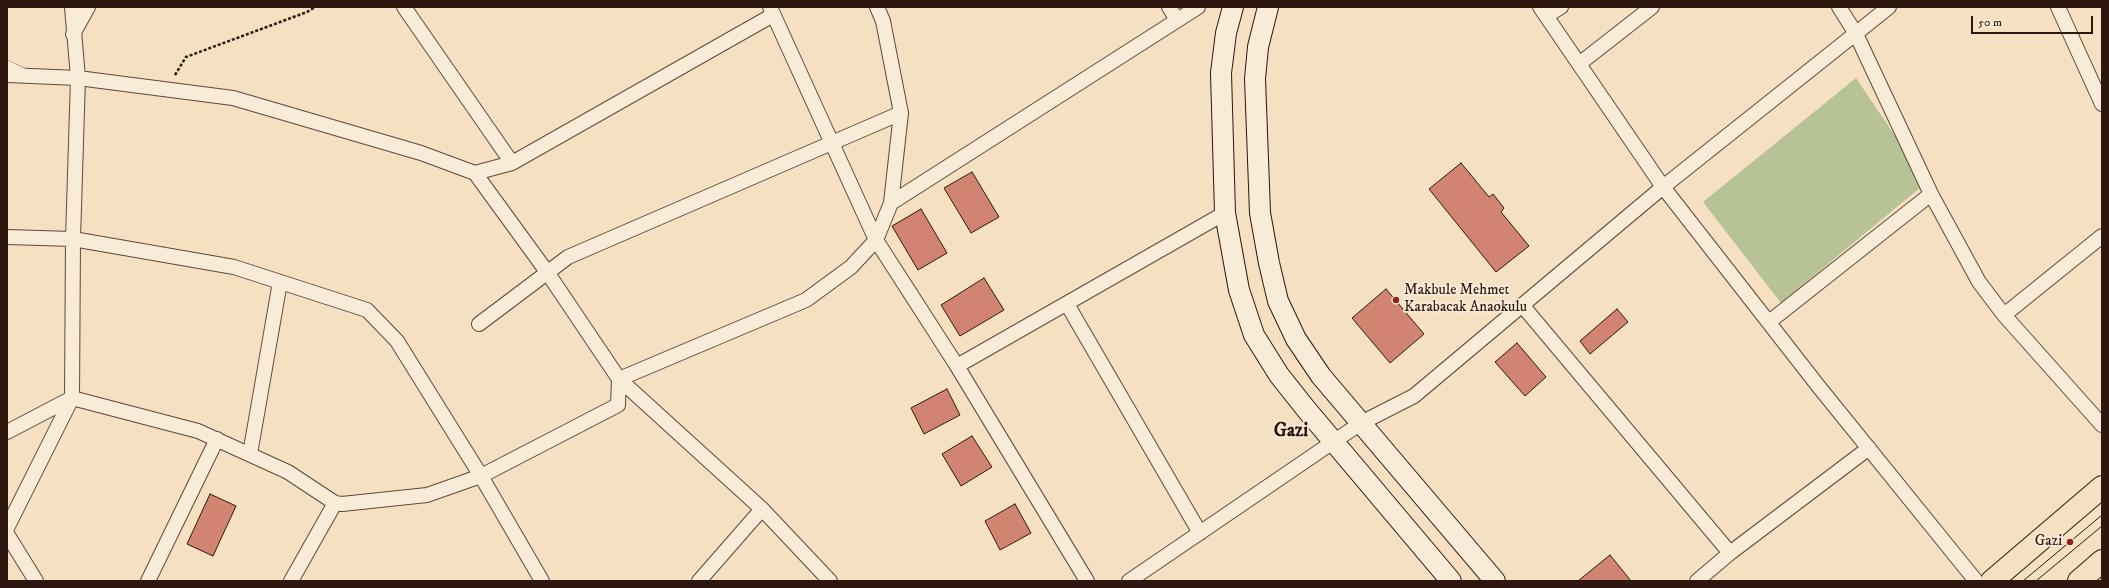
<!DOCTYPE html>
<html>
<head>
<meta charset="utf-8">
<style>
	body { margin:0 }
	#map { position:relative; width:2109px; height:588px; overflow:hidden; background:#f5e0c1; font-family:"IM FELL DW Pica",serif }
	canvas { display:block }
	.frame { position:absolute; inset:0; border:8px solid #2d170e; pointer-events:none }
	.scale { position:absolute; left:1971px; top:16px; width:122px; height:18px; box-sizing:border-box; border:2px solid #2d170e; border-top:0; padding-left:5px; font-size:12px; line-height:14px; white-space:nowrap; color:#2d170e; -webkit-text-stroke:3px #f8ebd7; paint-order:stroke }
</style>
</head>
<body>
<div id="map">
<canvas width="2109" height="588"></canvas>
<div class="frame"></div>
<div class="scale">50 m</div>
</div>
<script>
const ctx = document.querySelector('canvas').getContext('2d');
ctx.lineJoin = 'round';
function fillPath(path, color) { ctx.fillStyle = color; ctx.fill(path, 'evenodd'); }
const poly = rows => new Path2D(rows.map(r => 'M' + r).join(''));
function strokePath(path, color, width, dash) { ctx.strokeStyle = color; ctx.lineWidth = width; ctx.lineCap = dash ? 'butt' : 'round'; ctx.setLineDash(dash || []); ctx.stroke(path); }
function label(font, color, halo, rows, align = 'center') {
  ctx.font = font + ' "IM FELL DW Pica",serif'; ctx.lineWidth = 3.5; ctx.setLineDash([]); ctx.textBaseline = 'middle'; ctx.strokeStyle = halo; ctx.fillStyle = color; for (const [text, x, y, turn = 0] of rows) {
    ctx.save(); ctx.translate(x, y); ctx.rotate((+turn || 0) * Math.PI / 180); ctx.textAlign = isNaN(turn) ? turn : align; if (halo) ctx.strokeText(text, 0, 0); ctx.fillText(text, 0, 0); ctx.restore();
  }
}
const green = poly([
	[1856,78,1908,155,1921,187,1781,303,1703,202]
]);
const building = poly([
	[1461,163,1489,197,1493,194,1504,208,1501,212,1529,246,1496,272,1429,189,1461,163],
	[972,172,999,217,971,233,944,188,972,172],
	[921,209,947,253,918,270,892,226,921,209],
	[984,278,1004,310,960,336,941,305,984,278],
	[1386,289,1424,334,1390,363,1352,318,1386,289],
	[1617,309,1628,322,1590,354,1580,341,1617,309],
	[1517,343,1546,377,1525,396,1495,362,1517,343],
	[947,389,960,415,924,434,911,408,947,389],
	[972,436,992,467,961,486,942,454,972,436],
	[210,494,236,506,213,556,187,544,210,494],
	[1015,504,1031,533,1000,550,985,521,1015,504],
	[1610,555,1631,581,1578,581,1610,555]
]);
const path = poly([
	[175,75,186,57,307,12,315,7]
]);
const service = poly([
	[7,64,24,72]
]);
const minor = poly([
	[404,7,512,163],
	[770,7,876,240,957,366,1087,581],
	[1169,7,1177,20],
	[1540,7,1663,187,1819,387,1976,581],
	[1839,7,1856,34,1931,194,1979,282,2004,315,2102,425],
	[2058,7,2102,104],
	[1546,16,1561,7],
	[73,34,88,7],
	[1579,64,1652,7],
	[7,75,78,78,233,98,421,153,475,173,547,272,619,379,762,509,830,581],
	[475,173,512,163,773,15],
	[891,203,1198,7],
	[7,237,73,239,234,267,367,310,397,341,481,476,542,581],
	[1067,304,1200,533],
	[1522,305,1730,553],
	[2004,315,2102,236],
	[1769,322,1931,194],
	[479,324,568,257,901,113],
	[957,366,1225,213],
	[619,379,806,300,851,267,876,240,891,203,901,113,883,21,877,7],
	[7,432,72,398,198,431,288,472,335,503,342,504,427,495,481,476,618,405,619,379],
	[250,454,280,282],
	[7,528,72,398,73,239,78,78,72,7],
	[7,534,36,581],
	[148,581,217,439],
	[291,581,335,503],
	[699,581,762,509],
	[1129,581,1361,423,1414,396,1663,187,1889,7],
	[1697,581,1730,553,1869,448]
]);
const secondary = poly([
	[1233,7,1226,33,1221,73,1225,213,1239,290,1254,335,1279,375,1306,409,1451,581],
	[1268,7,1258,47,1255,79,1260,213,1269,263,1278,301,1296,339,1321,376,1495,581]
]);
const primary = poly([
	[1992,581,2102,487],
	[2079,581,2102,561]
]);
const tram = poly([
	[2023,581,2102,515],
	[2036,581,2102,526]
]);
const markers = [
	[1396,300,4,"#8f2418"],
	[2070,542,4,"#8f2418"]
];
const poiNames = [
	["Makbule Mehmet",1404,291],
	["Karabacak Anaokulu",1404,308],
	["Gazi",2062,542,"right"]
];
const districtNames = [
	["Gazi",1291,432]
];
fillPath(green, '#b7c396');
fillPath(building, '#d18471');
strokePath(building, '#2d170e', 1);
strokePath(service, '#5f493b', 8);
strokePath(minor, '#5f493b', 16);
strokePath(secondary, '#2d170e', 22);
strokePath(primary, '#2d170e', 24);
strokePath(path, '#2d170e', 2.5, [3, 2]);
strokePath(service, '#f8ebd7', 7);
strokePath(minor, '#f8ebd7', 14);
strokePath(secondary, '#f8ebd7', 20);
strokePath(primary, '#f5e0c1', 22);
strokePath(tram, '#2d170e', 1);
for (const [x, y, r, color] of markers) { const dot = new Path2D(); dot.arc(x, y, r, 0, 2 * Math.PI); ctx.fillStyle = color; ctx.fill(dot); strokePath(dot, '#f8ebd7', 1.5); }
label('15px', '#2d170e', '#f8ebd7', poiNames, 'left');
label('bold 19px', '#2d170e', '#f8ebd7', districtNames);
</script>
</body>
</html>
